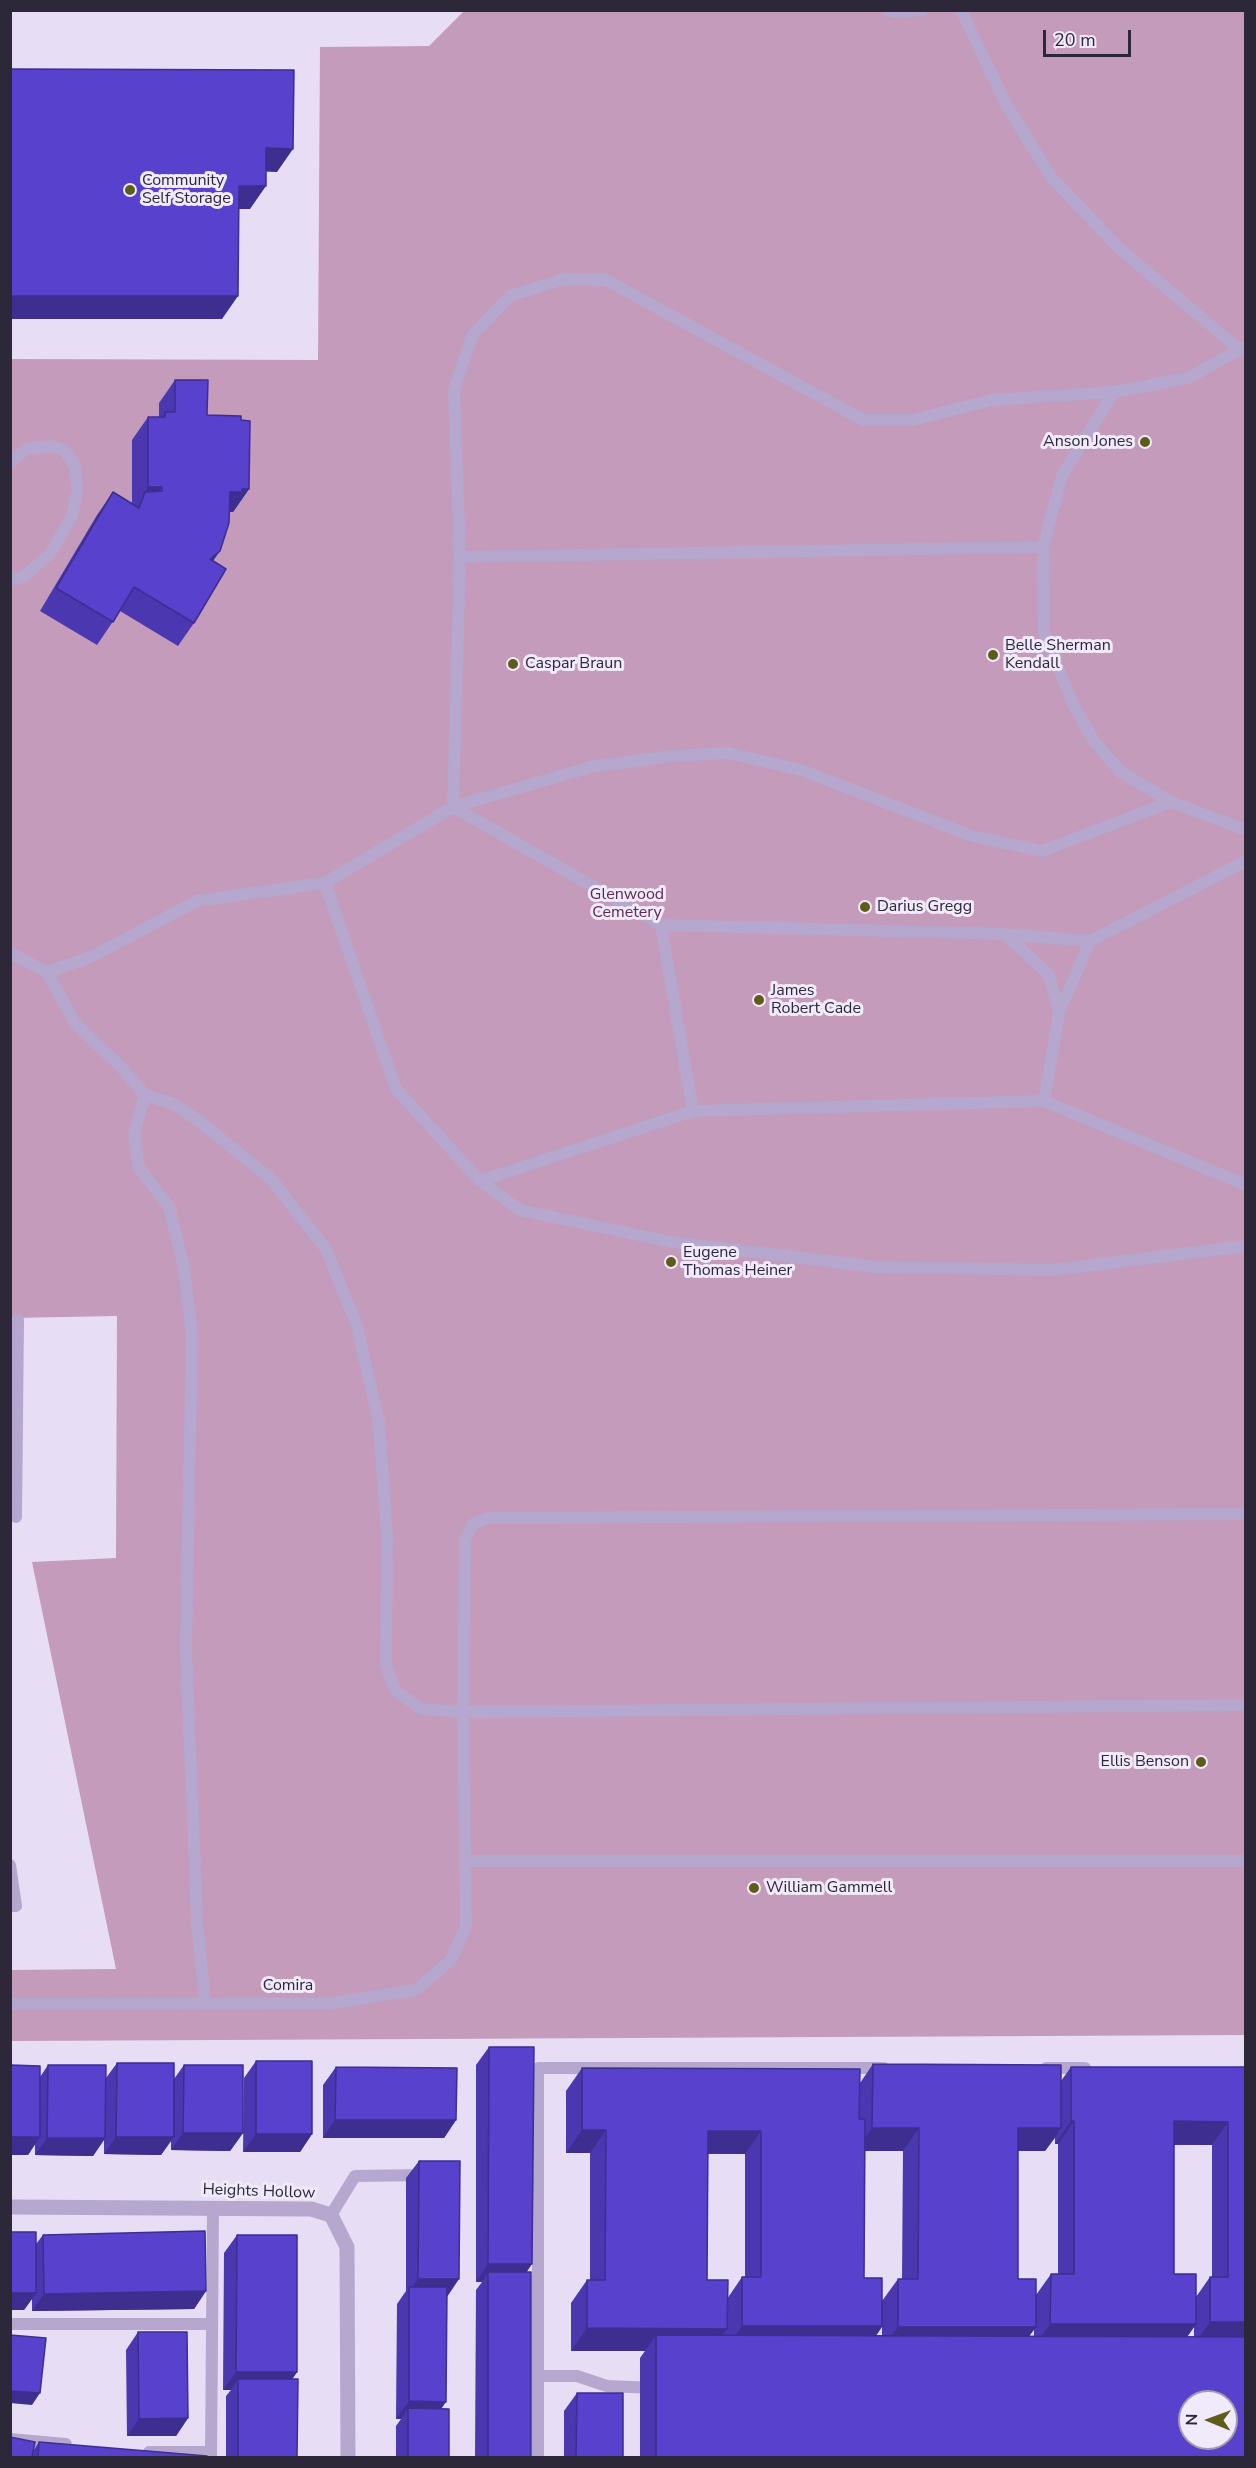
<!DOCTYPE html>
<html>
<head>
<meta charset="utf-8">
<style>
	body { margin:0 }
	#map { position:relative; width:1256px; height:2468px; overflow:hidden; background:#e7ddf4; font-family:"Nunito Sans",sans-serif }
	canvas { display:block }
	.frame { position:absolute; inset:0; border:12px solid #2c2839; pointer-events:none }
	.north { position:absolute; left:1178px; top:2390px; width:60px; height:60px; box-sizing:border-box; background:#f1eafb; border:2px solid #a29cad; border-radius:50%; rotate:271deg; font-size:16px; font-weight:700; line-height:24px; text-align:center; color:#2c2839 }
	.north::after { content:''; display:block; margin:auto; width:21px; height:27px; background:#5e5c1b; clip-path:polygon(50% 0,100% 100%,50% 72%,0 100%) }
	.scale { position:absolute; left:1043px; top:30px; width:88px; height:27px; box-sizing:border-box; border:3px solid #2c2839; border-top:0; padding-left:8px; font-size:18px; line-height:21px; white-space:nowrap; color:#2c2839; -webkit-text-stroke:4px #f1eafb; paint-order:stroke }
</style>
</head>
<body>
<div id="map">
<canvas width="1256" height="2468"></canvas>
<div class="frame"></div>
<div class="north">N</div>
<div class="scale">20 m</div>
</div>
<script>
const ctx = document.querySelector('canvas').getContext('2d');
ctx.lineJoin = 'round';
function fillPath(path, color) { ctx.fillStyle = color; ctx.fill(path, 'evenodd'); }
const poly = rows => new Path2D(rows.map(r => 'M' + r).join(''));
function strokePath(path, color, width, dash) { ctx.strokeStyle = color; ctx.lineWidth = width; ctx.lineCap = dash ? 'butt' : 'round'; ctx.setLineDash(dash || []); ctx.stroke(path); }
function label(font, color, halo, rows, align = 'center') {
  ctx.font = font + ' "Nunito Sans",sans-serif'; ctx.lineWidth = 6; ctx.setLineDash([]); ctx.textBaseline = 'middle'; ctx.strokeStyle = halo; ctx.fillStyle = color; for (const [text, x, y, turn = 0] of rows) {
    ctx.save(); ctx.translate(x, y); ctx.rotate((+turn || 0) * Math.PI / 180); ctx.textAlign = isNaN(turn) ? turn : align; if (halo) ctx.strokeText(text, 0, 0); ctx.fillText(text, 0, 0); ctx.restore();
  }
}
const green = poly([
	[465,10,1245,11,1245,2035,11,2041,10,1970,116,1969,32,1562,116,1558,117,1316,11,1318,11,359,318,360,320,47,429,46]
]);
const lane = poly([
	[888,10,898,12,922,10],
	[961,10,1007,106,1052,178,1120,249,1240,350],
	[1114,392,1062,476,1043,547,1044,633,1073,704,1094,741,1121,772,1171,802,1246,830],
	[10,463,26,449,51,446,64,450,74,464,78,489,72,516,50,554,23,577,10,580],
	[460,557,1043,547],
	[453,807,591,767,671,756,729,753,804,771,972,836,1042,851,1171,802],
	[453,807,661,925,693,1111],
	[325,883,396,1089,480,1181,520,1210,671,1242,875,1267,1054,1270,1246,1246],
	[661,925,1005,934,1090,941,1246,861],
	[1005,934,1049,975,1059,1013,1044,1101],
	[10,953,47,972,91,957,197,901,325,883,453,807,460,557,454,390,472,336,510,296,564,279,606,280,863,420,913,420,992,400,1114,392,1188,378,1246,346],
	[47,972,75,1023,121,1067,145,1095,174,1104,203,1124,271,1179,326,1249,357,1326,379,1423,387,1535,386,1666,395,1690,421,1709,463,1712,1246,1705],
	[1059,1013,1090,941],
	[145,1095,134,1134,139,1168,169,1207,184,1268,192,1335,186,1648,197,1921,205,2003],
	[480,1181,693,1111,1044,1101,1246,1185],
	[16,1517,18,1320],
	[464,1861,1246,1861],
	[10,1865,16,1906,10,1906],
	[10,2004,332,2003,416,1990,451,1960,466,1926,463,1712,465,1539,473,1524,488,1518,1246,1514],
	[1046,2068,1085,2068],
	[331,2215,355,2176,425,2175],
	[10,2324,212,2324],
	[538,2376,577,2376,607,2386,655,2388],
	[10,2439,66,2444],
	[149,2452,211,2452],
	[211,2458,213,2208],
	[538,2458,538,2068,884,2068]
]);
const street = poly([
	[10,2207,311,2209,331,2215,347,2247,348,2458]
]);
const wall = poly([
	[175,380,207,415,241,420,249,489,233,512,230,512,212,561,194,623,178,646,120,611,97,645,40,611,97,515,113,492,132,503,132,440,148,417,159,417,159,403],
	[489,2047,527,2272,531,2457,475,2457,476,2290,482,2282,476,2282,476,2065],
	[256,2061,312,2134,300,2152,243,2152,244,2078],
	[117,2063,174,2079,184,2065,243,2133,230,2151,171,2150,171,2140,161,2155,104,2154,104,2140,93,2156,35,2155,35,2144,28,2155,40,2077,48,2065,106,2078],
	[873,2064,1061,2081,1071,2067,1245,2067,1245,2457,640,2457,640,2358,645,2351,571,2351,571,2303,587,2280,590,2280,590,2153,566,2153,566,2091,582,2068,860,2083],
	[1055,2138,1055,2144,1058,2144,1058,2274,1051,2274,1036,2295,1018,2279,1018,2151,1045,2151],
	[1174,2145,1212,2145,1212,2277,1210,2277,1196,2297,1174,2274],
	[865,2151,903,2151,902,2279,898,2279,882,2301,864,2278],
	[708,2154,745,2154,745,2277,742,2277,727,2299,707,2280],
	[882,2327,882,2336,876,2336],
	[1194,2327,1194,2337,1187,2337],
	[1034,2329,1034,2336,1029,2336],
	[336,2067,456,2120,444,2138,323,2138,323,2085],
	[419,2161,447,2297,441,2408,449,2457,396,2457,396,2426,401,2419,396,2419,397,2304,406,2291,406,2178],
	[43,2235,206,2291,194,2309,32,2311,32,2299,24,2310,36,2244],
	[237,2235,297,2372,292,2379,297,2457,226,2457,226,2396,231,2390,223,2390,224,2253],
	[138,2332,188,2418,176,2436,127,2436,126,2350],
	[577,2393,623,2457,564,2457,564,2411],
	[39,2442,207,2457,10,2457,33,2451]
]);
const shadedWall = poly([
	[205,10,248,10,246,12,204,12],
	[266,148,293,149,277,172,250,171],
	[239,186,266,186,250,209,223,209],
	[10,296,238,296,222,319,10,319],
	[148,487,162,487,146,510,139,508,145,492],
	[242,489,249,489,233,512,229,512,230,492],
	[220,551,204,574,210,559],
	[335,2120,456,2120,444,2138,323,2138],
	[1071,2121,1074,2121,1058,2144,1055,2144],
	[1174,2121,1228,2122,1212,2145,1158,2144],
	[872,2128,919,2128,903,2151,856,2151],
	[1018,2128,1061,2128,1045,2151,1002,2151],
	[582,2130,606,2130,590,2153,566,2153],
	[708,2131,761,2131,745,2154,692,2153],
	[183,2133,243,2133,230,2151,171,2150],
	[256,2134,312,2134,300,2152,243,2152],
	[10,2137,40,2137,28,2155,10,2155],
	[116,2137,174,2137,161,2155,104,2154],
	[47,2138,105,2138,93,2156,35,2155],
	[488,2264,532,2264,520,2282,488,2272,482,2282,476,2282],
	[418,2279,459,2279,447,2297,409,2292],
	[206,2291,194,2309,32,2311,44,2294],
	[10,2293,36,2293,24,2310,10,2310],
	[1210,2322,1245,2322,1245,2345,1194,2345],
	[1050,2324,1196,2324,1180,2347,1034,2347],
	[742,2326,882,2326,866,2349,726,2348],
	[898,2327,1036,2327,1019,2350,882,2349],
	[587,2328,727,2329,711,2352,656,2335,645,2351,571,2351],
	[236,2372,297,2372,285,2390,238,2379,231,2390,223,2390],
	[10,2391,40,2393,32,2405,10,2403],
	[409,2401,446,2402,434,2419,408,2408,401,2419,396,2419],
	[188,2418,176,2436,127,2436,139,2419]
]);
const building = poly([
	[10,69,294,70,293,149,266,148,266,186,239,186,238,296,10,296,10,69],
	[175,380,208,380,207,415,241,416,241,420,250,421,249,489,242,489,243,492,230,492,229,523,220,551,210,559,226,569,194,623,134,587,113,622,56,588,113,492,139,508,145,492,162,491,162,487,148,487,148,417,165,417,165,412,175,412,175,380],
	[489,2047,534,2047,532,2264,488,2264,489,2047],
	[256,2061,312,2061,312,2134,256,2134,256,2061],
	[117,2063,174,2063,174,2137,116,2137,117,2063],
	[873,2064,1061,2065,1061,2128,1018,2128,1018,2279,1036,2279,1036,2327,898,2327,898,2279,918,2279,919,2128,872,2128,873,2064],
	[10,2065,40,2066,40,2137,10,2137,10,2065],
	[48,2065,106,2065,105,2138,47,2138,48,2065],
	[184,2065,243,2065,243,2133,183,2133,184,2065],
	[336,2067,457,2068,456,2120,335,2120,336,2067],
	[1071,2067,1245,2067,1245,2322,1210,2322,1210,2277,1228,2277,1228,2122,1174,2121,1174,2274,1196,2274,1196,2324,1050,2324,1051,2274,1074,2274,1074,2121,1071,2121,1071,2067],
	[582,2068,860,2069,859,2119,865,2119,864,2278,882,2278,882,2326,742,2326,742,2277,761,2277,761,2131,708,2131,707,2280,728,2280,727,2329,587,2328,587,2280,605,2280,606,2130,582,2130,582,2068],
	[419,2161,460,2161,459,2279,418,2279,419,2161],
	[205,2231,206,2291,44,2294,43,2235,205,2231],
	[10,2232,36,2232,36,2293,10,2293,10,2232],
	[237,2235,297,2235,297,2372,236,2372,237,2235],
	[488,2272,531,2272,531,2457,488,2457,488,2272],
	[409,2287,447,2287,446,2402,409,2401,409,2287],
	[138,2332,187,2332,188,2418,139,2419,138,2332],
	[10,2335,46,2338,40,2393,10,2391,10,2335],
	[656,2335,1245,2337,1245,2457,656,2457,656,2335],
	[1190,2402,1226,2402,1226,2438,1190,2438,1190,2402],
	[238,2379,298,2379,297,2457,238,2457,238,2379],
	[577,2393,623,2393,623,2457,576,2457,577,2393],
	[408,2408,449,2409,449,2457,408,2457,408,2408],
	[10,2437,35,2442,32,2457,10,2457,10,2437],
	[39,2442,207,2456,207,2457,38,2457,39,2442]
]);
const markers = [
	[130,190,6,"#5e5c1b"],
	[1145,442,6,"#5e5c1b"],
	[993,655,6,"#5e5c1b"],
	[513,664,6,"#5e5c1b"],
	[865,907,6,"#5e5c1b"],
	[759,1000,6,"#5e5c1b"],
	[671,1262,6,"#5e5c1b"],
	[1201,1762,6,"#5e5c1b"],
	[754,1888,6,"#5e5c1b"]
];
const poiNames = [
	["Community",142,181],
	["Self Storage",142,199],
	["Anson Jones",1133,442,"right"],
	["Belle Sherman",1005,646],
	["Kendall",1005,664],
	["Caspar Braun",525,664],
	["Darius Gregg",877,907],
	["James",771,991],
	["Robert Cade",771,1009],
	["Eugene",683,1253],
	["Thomas Heiner",683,1271],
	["Ellis Benson",1189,1762,"right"],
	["William Gammell",766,1888]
];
const parkNames = [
	["Glenwood",627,895],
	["Cemetery",627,913]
];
const streetNames = [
	["Comira",288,1986],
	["Heights Hollow",259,2192,2]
];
fillPath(green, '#c49bba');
strokePath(lane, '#b5a7cd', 12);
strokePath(street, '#b5a7cd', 15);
fillPath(wall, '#4b38b0');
fillPath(shadedWall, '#3d2e90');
fillPath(building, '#5741cd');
strokePath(building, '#3d2e90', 1.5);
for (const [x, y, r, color] of markers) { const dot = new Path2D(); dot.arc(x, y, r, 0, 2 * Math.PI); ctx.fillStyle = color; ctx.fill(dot); strokePath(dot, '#f1eafb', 2); }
label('16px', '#2c2839', '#f1eafb', poiNames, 'left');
label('16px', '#592a4c', '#f1eafb', parkNames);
label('16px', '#2c2839', '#f1eafb', streetNames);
</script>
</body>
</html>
